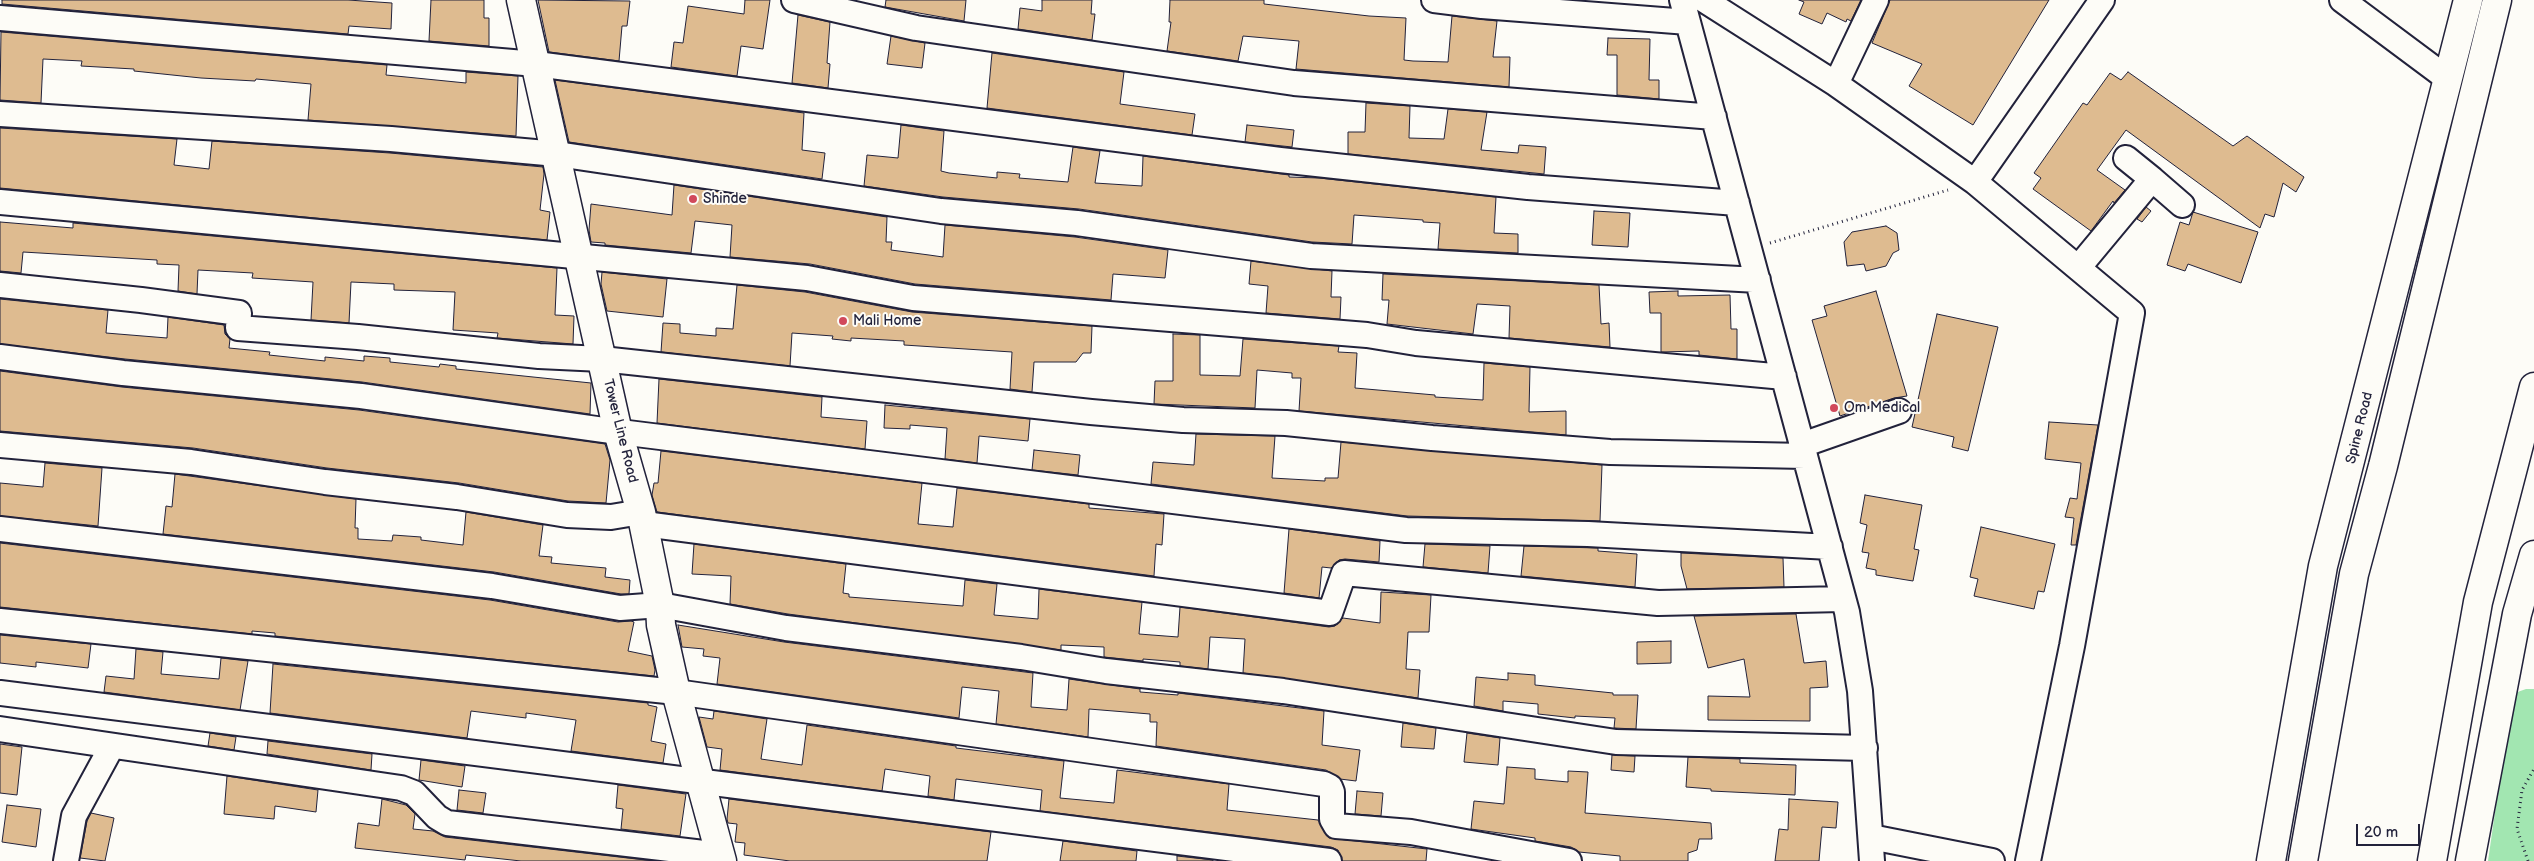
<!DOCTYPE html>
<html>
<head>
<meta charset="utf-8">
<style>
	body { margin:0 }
	#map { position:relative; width:2534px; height:861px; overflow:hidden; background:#fdfcf7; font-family:"Balsamiq Sans",sans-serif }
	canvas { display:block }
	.scale { position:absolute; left:2356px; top:824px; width:64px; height:22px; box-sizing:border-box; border:2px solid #22223b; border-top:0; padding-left:6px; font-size:15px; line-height:18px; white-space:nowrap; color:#22223b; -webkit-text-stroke:4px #fdfcf7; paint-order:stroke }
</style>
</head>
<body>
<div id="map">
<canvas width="2534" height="861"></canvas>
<div class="scale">20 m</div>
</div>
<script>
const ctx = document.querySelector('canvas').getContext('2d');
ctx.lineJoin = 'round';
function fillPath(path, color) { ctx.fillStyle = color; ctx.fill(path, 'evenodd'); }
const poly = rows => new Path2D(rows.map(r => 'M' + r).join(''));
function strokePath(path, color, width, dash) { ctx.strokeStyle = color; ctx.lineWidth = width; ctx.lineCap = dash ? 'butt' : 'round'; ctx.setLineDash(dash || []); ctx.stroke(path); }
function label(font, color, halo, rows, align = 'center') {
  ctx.font = font + ' "Balsamiq Sans",sans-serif'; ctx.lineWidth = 4; ctx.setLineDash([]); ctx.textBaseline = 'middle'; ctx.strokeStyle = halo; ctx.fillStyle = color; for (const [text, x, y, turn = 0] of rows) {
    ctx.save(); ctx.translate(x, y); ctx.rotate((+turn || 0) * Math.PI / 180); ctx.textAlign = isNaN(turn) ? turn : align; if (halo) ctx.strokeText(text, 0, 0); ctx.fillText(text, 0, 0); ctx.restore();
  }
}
const green = poly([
	[2526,689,2534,689,2534,861,2488,861,2512,694]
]);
const building = poly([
	[2,0,348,0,392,3,391,29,349,26,348,34,2,4,2,0],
	[431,0,484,0,484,18,489,18,489,46,429,41,431,0],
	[538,0,630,1,627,26,622,26,619,61,549,52,538,0],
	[745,0,770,0,763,49,741,46,737,76,671,67,674,42,683,43,688,6,744,14,745,0],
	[886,0,966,0,964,21,885,7,886,0],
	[1042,0,1092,0,1091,14,1095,14,1092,40,1018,29,1020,8,1042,11,1042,0],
	[1170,0,1264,0,1264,4,1369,16,1406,18,1404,60,1413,61,1448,62,1452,16,1497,21,1493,57,1510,57,1509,87,1296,69,1299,41,1243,36,1238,61,1167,51,1171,22,1169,22,1170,0],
	[1799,0,1861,0,1851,21,1847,19,1846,22,1827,13,1822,24,1799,14,1804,2,1799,0],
	[1890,0,2049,0,1973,125,1909,86,1922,64,1872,43,1890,0],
	[798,15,830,22,827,63,830,64,828,88,792,83,798,15],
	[1,32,387,65,386,75,466,83,466,72,518,76,516,136,308,120,311,84,256,79,255,81,201,78,134,71,134,69,81,66,82,61,43,59,41,103,0,100,1,32],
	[891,36,925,43,922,68,887,64,891,36],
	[1608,38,1650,39,1649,80,1659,80,1659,99,1617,95,1617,55,1607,55,1608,38],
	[992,53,1124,72,1120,104,1195,114,1192,135,987,108,992,53],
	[2128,72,2233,146,2247,136,2304,177,2296,192,2283,183,2274,217,2265,214,2260,228,2126,130,2097,170,2125,190,2114,203,2113,201,2091,231,2033,189,2041,178,2034,173,2083,103,2087,105,2110,73,2121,80,2128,72],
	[555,80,804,113,802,150,825,153,822,179,569,142,555,80],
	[1366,103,1410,106,1409,138,1444,139,1448,109,1487,112,1481,150,1518,153,1519,145,1546,147,1544,174,1348,154,1348,132,1365,132,1366,103],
	[901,125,944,131,941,171,949,173,997,178,997,172,1020,174,1019,178,1068,182,1073,147,1100,151,1095,183,1142,186,1143,156,1289,175,1289,177,1319,178,1496,197,1494,233,1518,234,1518,253,1438,249,1440,223,1423,222,1423,220,1354,215,1352,244,1312,242,1079,209,943,197,864,186,867,155,898,158,901,125],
	[1247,125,1294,130,1292,147,1245,142,1247,125],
	[0,128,177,139,174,165,209,169,212,141,390,153,543,167,544,174,540,210,550,212,547,240,0,188,0,128],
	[674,185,887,217,886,242,892,242,891,250,929,255,943,257,945,225,1075,237,1168,250,1165,278,1113,274,1111,300,915,284,810,264,730,257,732,225,695,221,691,253,605,245,605,243,591,242,589,230,591,204,672,215,674,185],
	[2146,207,2151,211,2142,222,2137,219,2146,207],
	[1594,211,1630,213,1628,247,1592,245,1594,211],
	[2193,212,2258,232,2241,283,2188,264,2185,271,2167,265,2180,222,2189,225,2193,212],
	[0,222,73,228,73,223,557,268,555,315,574,316,573,344,497,338,498,333,453,330,455,292,394,290,394,284,351,282,349,323,311,320,313,282,252,278,253,273,198,270,197,294,178,291,179,265,157,264,157,260,23,252,21,273,0,271,0,222],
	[1886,226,1897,233,1899,250,1893,253,1886,266,1866,271,1864,264,1847,266,1844,242,1852,232,1886,226],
	[1251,261,1332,271,1331,297,1341,297,1340,319,1266,313,1268,286,1249,284,1251,261],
	[602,272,667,279,663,317,607,311,601,284,602,272],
	[1383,274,1599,285,1601,324,1609,323,1610,347,1509,338,1510,306,1477,304,1473,334,1387,324,1389,300,1382,300,1383,274],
	[737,285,805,292,912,312,1092,326,1091,353,1083,353,1076,362,1034,362,1032,392,1010,389,1012,352,904,345,904,341,851,338,851,341,832,339,833,336,792,333,790,366,661,352,663,323,680,324,680,333,716,336,716,328,733,329,737,285],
	[1678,291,1678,296,1730,295,1731,329,1737,329,1737,359,1699,355,1699,351,1661,352,1661,313,1650,313,1649,292,1678,291],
	[1876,291,1907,396,1894,398,1840,416,1812,320,1827,316,1824,306,1876,291],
	[0,299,108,310,106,333,167,338,168,317,224,325,225,334,230,339,229,348,270,352,269,355,325,361,325,357,364,361,364,356,390,358,390,362,439,367,440,364,456,366,456,369,591,383,590,414,362,382,125,359,0,344,0,299],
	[1937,314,1998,327,1968,451,1952,447,1954,437,1912,427,1937,314],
	[1173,334,1200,335,1200,375,1240,376,1243,339,1339,346,1338,352,1357,353,1355,388,1435,395,1435,397,1483,400,1484,363,1530,367,1529,412,1566,411,1566,435,1299,411,1301,378,1292,378,1292,373,1257,370,1255,408,1154,404,1155,381,1173,381,1173,334],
	[0,371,122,387,359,410,605,444,610,460,606,503,568,501,459,483,327,468,193,448,0,431,0,371],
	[659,379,822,397,821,417,867,421,865,449,657,423,659,379],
	[885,405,1030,419,1028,441,979,436,977,463,945,459,947,428,910,425,910,429,884,428,885,405],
	[2049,422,2098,425,2076,545,2071,545,2074,518,2065,517,2070,498,2077,499,2081,463,2045,459,2049,422],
	[1196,434,1275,436,1272,478,1325,481,1325,478,1338,478,1341,442,1602,465,1600,521,1407,516,1151,484,1153,462,1194,465,1196,434],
	[1034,450,1080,455,1078,475,1032,470,1034,450],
	[661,451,922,483,918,524,953,527,957,488,1089,504,1089,508,1164,514,1162,545,1156,544,1154,576,657,512,652,495,654,483,658,483,661,451],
	[45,463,102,468,98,526,0,516,0,483,43,487,45,463],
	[175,474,356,499,355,528,358,528,358,539,392,541,393,535,421,537,421,540,463,545,466,512,543,525,539,556,552,557,551,563,606,568,605,577,630,580,629,594,621,594,494,572,163,534,166,506,172,507,175,474],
	[1865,495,1922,505,1914,549,1919,550,1913,581,1876,575,1876,570,1866,568,1869,553,1862,552,1867,525,1860,523,1865,495],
	[1981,527,2055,544,2044,592,2038,591,2034,609,1974,596,1978,579,1970,577,1981,527],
	[1289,529,1380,541,1379,562,1345,559,1339,560,1331,568,1322,567,1319,598,1284,593,1289,529],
	[0,543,490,600,618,622,631,621,634,622,628,651,652,656,655,670,654,676,275,636,275,633,252,631,252,634,0,607,0,543],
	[694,544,846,564,843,593,849,594,849,597,963,606,965,580,997,584,994,615,1038,619,1039,589,1142,602,1139,634,1178,637,1180,607,1329,627,1335,626,1343,618,1380,623,1381,592,1431,595,1429,632,1408,632,1406,669,1420,670,1418,698,1243,673,1245,639,1210,637,1208,669,1180,666,1180,662,1143,659,1143,661,1104,657,1104,647,1061,645,1061,650,788,614,730,604,731,576,692,574,694,544],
	[1425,544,1490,546,1488,573,1423,567,1425,544],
	[1524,546,1598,548,1598,551,1637,554,1635,587,1521,576,1524,546],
	[1681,553,1783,558,1784,587,1687,589,1681,566,1681,553],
	[1796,614,1804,663,1826,661,1828,687,1810,688,1810,721,1708,720,1708,696,1750,697,1744,659,1708,668,1694,616,1796,614],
	[678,625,784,642,1033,673,1031,707,1067,710,1069,679,1140,689,1140,692,1178,695,1178,693,1324,711,1322,745,1360,750,1356,781,1340,779,1326,770,1156,746,1157,722,1150,722,1150,714,1089,709,1088,737,996,724,999,691,962,687,959,718,717,684,720,658,703,656,704,649,682,647,678,625],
	[0,635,91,644,88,668,36,662,36,667,0,663,0,635],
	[1671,641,1671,663,1637,664,1637,642,1671,641],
	[136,649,163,652,161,674,219,679,221,658,248,661,240,710,104,692,106,676,134,679,136,649],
	[273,664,648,703,648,705,657,707,651,741,666,744,663,763,571,751,576,720,526,713,526,718,471,711,467,738,270,713,273,664],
	[1508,673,1535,675,1535,685,1613,693,1613,695,1638,695,1636,729,1614,728,1615,718,1575,716,1575,718,1538,714,1538,704,1503,701,1503,711,1474,706,1476,677,1508,680,1508,673],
	[714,711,767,719,761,759,802,765,807,725,956,746,956,748,1064,761,1060,798,1114,803,1117,770,1229,784,1227,810,1318,820,1329,838,1427,849,1426,861,1342,861,1338,850,1331,847,1040,811,1042,790,956,779,954,800,928,796,930,776,885,769,882,791,720,770,722,749,707,747,699,717,713,719,714,711],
	[1403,723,1436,728,1434,749,1401,747,1403,723],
	[210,733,236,737,234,750,208,746,210,733],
	[1467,733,1500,738,1498,765,1464,762,1467,733],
	[268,741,372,754,371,770,267,754,268,741],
	[0,744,22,747,17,795,0,793,0,744],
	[1612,755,1635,756,1634,772,1611,770,1612,755],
	[1688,757,1740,759,1740,763,1796,765,1795,795,1711,791,1711,789,1686,787,1688,757],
	[421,760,465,766,462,787,419,780,421,760],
	[1507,767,1535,769,1535,779,1568,782,1568,771,1588,772,1585,813,1711,823,1712,839,1699,839,1697,850,1688,853,1688,861,1620,861,1620,856,1579,852,1571,847,1535,841,1535,838,1471,829,1474,801,1504,804,1507,767],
	[227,776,318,790,316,812,275,806,274,819,224,814,227,776],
	[618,785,686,794,680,836,621,829,623,809,616,808,618,785],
	[459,790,486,793,483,813,457,810,459,790],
	[1357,791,1383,793,1381,816,1355,814,1357,791],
	[382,799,406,805,415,814,413,829,433,831,445,837,654,861,521,861,466,855,465,860,355,848,358,823,379,826,382,799],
	[729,799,991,832,987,861,790,861,744,855,745,843,735,842,737,824,728,823,727,819,729,799],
	[1789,799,1838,802,1836,828,1822,827,1819,861,1775,861,1779,829,1788,830,1789,799],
	[7,805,41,809,36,847,2,842,7,805],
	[91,813,114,818,105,861,80,858,87,821,91,813],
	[1063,841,1137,851,1136,861,1060,861,1063,841],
	[1177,856,1213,860,1213,861,1177,861,1177,856]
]);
const path = poly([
	[1770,243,1948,190],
	[2528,861,2517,829,2522,790,2534,769]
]);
const minor = poly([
	[794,0,916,28,1294,83,1714,117],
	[1434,0,1482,6,1688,22],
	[1682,0,1847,612,1860,691,1872,861],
	[1704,0,1836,84,1975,182,2132,313,2072,646,2028,861],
	[2342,0,2448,79],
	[0,18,536,64,1280,160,1528,187,1737,203],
	[1836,84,1876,0],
	[0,114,391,139,557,154,941,211,1077,223,1311,256,1758,280],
	[2126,158,2152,179],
	[1975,182,2102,0],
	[0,202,807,278,913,298,1367,335,1416,343,1784,377],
	[2078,268,2152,179,2182,205],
	[0,285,141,300,239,313,238,328,358,337,539,356,602,359,1091,412,1183,420,1286,423,1432,438,1610,452,1805,456],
	[0,357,123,373,361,396,604,430,1406,530,1588,534,1830,547],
	[0,445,191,462,325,482,457,497,567,515,611,517,641,512],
	[1802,445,1899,411],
	[644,524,1330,613,1344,573,1658,603,1843,599],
	[0,529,492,586,620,608,660,605,786,628,1021,657,1106,671,1283,691,1616,742,1865,748],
	[0,621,676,692,1324,784,1330,787,1332,792,1332,819,1336,826,1411,832,1569,861],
	[0,693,1329,861],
	[0,729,401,788,414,793,437,817,447,823,721,855],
	[1871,837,1992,861],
	[66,861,74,816,112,746]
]);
const tertiary = poly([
	[521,0,618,432,641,512,660,605,661,625,676,692,722,861],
	[2271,861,2323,566,2468,0],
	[2470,861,2517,614,2534,555]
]);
const primary = poly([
	[2303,861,2354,574,2383,466,2497,0],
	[2432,861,2478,602,2534,387]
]);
const markers = [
	[693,199,5,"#d1495b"],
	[843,321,5,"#d1495b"],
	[1834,408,5,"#d1495b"]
];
const poiNames = [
	["Shinde",703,199],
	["Mali Home",853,321],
	["Om Medical",1844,408]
];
const streetNames = [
	["Spine Road",2360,428,-76],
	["Tower Line Road",620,431,76]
];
fillPath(green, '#a2e6b1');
fillPath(building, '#debb90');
strokePath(building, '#22223b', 1);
strokePath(minor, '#22223b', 28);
strokePath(tertiary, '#22223b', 31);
strokePath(primary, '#22223b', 31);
strokePath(path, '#22223b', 3, [1, 4]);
strokePath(minor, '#fdfcf7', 24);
strokePath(tertiary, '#fdfcf7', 28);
strokePath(primary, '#fdfcf7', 28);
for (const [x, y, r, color] of markers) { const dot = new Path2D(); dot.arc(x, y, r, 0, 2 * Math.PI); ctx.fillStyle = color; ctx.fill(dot); strokePath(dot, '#fdfcf7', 2); }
label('14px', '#22223b', '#fdfcf7', poiNames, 'left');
label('14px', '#22223b', '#fdfcf7', streetNames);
</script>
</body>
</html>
